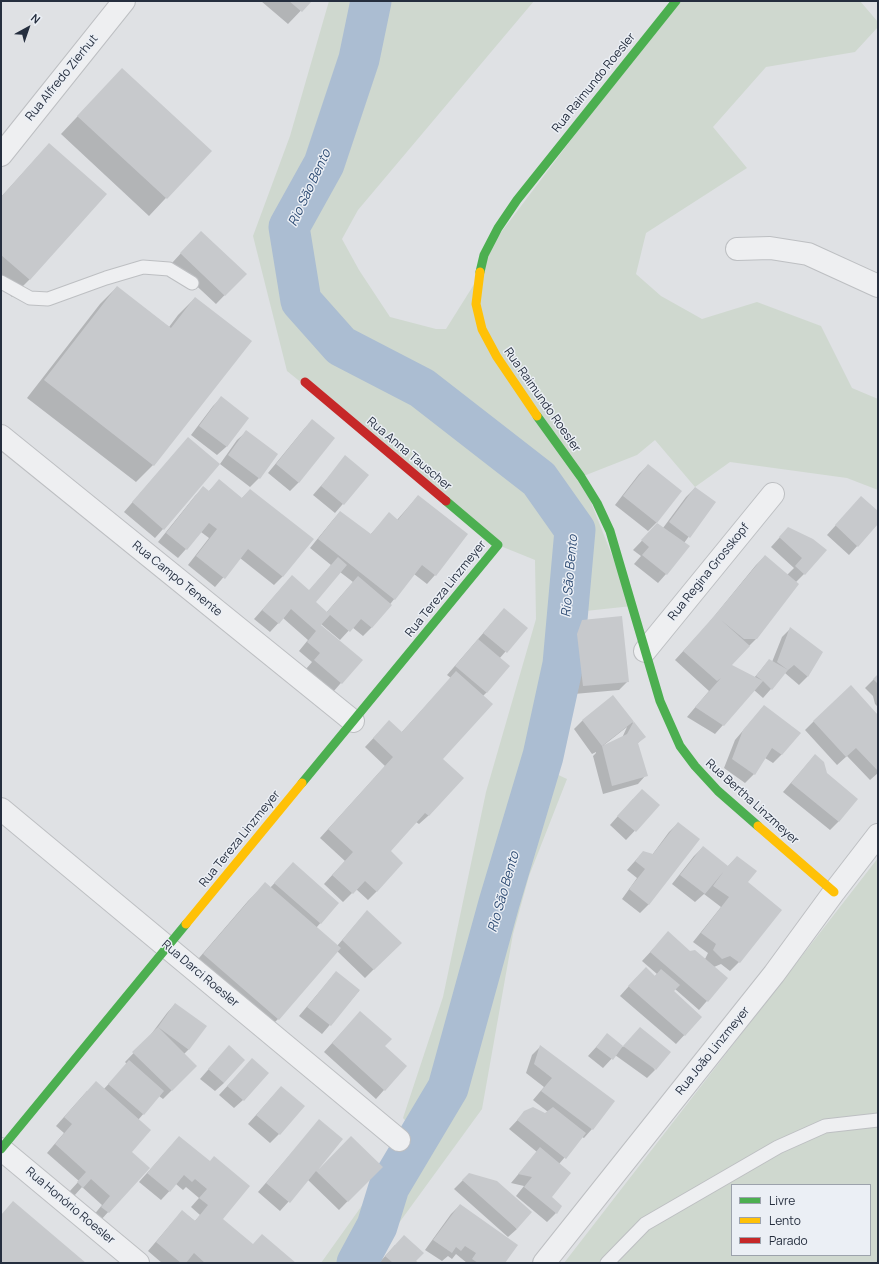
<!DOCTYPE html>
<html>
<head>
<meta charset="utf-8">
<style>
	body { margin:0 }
	#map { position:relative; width:879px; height:1264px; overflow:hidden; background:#dfe1e4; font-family:Manrope,sans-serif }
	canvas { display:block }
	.frame { position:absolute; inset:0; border:2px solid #252e3e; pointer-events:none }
	.legend { position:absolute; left:731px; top:1184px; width:140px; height:72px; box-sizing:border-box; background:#ebeff5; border:1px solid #9ca2ac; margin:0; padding:5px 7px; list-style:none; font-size:12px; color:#252e3e }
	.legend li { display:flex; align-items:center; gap:8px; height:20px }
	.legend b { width:20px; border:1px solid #9ca2ac }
	.north { position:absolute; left:8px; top:8px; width:40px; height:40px; -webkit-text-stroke:3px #ebeff5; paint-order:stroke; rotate:40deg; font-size:11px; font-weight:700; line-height:16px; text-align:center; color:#252e3e }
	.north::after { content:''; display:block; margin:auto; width:14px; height:18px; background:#252e3e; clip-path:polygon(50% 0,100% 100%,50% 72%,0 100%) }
</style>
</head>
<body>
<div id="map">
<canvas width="879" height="1264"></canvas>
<div class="frame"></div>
<ul class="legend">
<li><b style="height:5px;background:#4caf50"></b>Livre</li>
<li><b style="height:5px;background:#ffc107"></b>Lento</li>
<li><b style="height:5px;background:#c62828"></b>Parado</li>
</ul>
<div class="north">N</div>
</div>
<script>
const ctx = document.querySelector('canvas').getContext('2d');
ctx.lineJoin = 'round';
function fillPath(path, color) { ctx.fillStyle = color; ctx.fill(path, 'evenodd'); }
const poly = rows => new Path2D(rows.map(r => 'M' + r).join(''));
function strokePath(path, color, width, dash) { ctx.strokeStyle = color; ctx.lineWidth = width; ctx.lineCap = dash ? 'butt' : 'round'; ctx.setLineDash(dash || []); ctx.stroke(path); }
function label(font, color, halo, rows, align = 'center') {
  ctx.font = font + ' Manrope,sans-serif'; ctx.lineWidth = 3; ctx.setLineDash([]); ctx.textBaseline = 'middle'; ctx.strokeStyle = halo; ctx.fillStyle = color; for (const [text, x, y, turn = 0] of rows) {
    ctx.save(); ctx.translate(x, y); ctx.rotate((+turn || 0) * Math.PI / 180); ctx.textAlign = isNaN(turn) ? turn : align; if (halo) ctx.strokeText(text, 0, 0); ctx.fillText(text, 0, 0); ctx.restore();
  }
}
const green = poly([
	[329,1,534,1,358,210,342,239,359,270,390,317,436,329,446,329,478,278,484,255,676,1,860,1,878,22,878,27,855,52,766,67,713,127,747,168,646,233,636,274,661,296,702,319,757,302,821,326,852,388,878,399,878,490,847,478,730,462,695,487,655,440,637,455,581,477,632,606,567,613,563,664,539,766,567,779,529,876,513,934,482,1109,372,1260,373,1263,321,1263,378,1183,389,1187,419,1136,403,1118,443,997,486,792,536,619,535,560,498,545,412,472,287,371,253,236,290,136],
	[878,858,878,1263,564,1263,784,979],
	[732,1185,870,1185,870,1255,732,1255]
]);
const shadow = poly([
	[261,1,310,1,288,24],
	[122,69,210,151,149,216,61,134],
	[49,144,105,194,29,280,12,297,1,286,1,197],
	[192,241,245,274,216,304,172,263],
	[117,287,169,327,178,315,195,298,153,465,136,482,27,398,100,304],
	[221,398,248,418,226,447,217,455,191,435,213,406],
	[312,421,299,482,290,491,268,473,304,429],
	[246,432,259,478,250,487,220,464,237,440],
	[188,438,163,529,155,538,124,512],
	[346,457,368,475,335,513,313,495],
	[648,465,657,522,648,531,615,505,639,474],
	[219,481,241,499,250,490,312,539,282,577,274,585,240,558,215,587,188,565,209,538,201,532,178,558,158,542,195,496,203,488,208,492],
	[695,488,714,502,684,543,666,574,658,583,634,564,641,556,633,550,658,524,663,528,686,497],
	[418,496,435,575,427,584,414,574,372,627,363,636,352,627,340,640,321,624,320,625,361,660,333,692,306,669,312,662,299,651,308,640,283,618,270,632,254,619,292,576,309,591,331,565,310,548,332,521,340,512,370,535,389,514,397,520],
	[340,572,353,582,326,613,314,603],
	[861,497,878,512,878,523,849,555,827,535],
	[780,537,813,539,804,574,796,582,757,638,730,665,754,678,769,660,772,662,782,637,790,629,822,652,807,677,799,685,785,673,763,698,754,690,715,734,687,717,709,691,675,660,707,625,756,565,765,556,787,575,794,568,771,547],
	[504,609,526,628,499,659,487,692,483,696,442,759,462,778,428,816,419,824,416,822,389,851,377,891,368,900,356,889,343,902,324,884,345,861,320,838,385,766,365,747,381,730,401,733,451,678,447,675],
	[582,621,628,681,619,690,574,694,569,644,573,630],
	[878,675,878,707,875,704,873,696,865,688],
	[613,697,644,737,637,744,646,775,638,784,603,794,593,756,596,753,596,752,592,754,574,729,582,721],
	[627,727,622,738,604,746,604,745],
	[764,706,782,754,773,763,765,758,754,774,745,783,724,768,735,740],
	[878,717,878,773,870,780,847,756,837,765,805,730,814,721],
	[815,755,839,821,830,830,783,792],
	[633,799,659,805,626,840,610,825],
	[678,823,649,904,640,913,622,899,637,878,627,870,643,852,652,855,669,832],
	[703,847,727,867,737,857,747,882,739,962,730,971,721,964,714,967,727,978,699,1010,675,989,673,992,701,1017,676,1044,620,996,637,977,655,976,657,974,642,961,668,933,690,952,705,959,708,953,693,942,721,907,704,894,695,902,672,884,694,856],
	[293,863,338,903,316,928,337,946,367,911,400,943,365,978,337,951,278,1019,261,1036,187,972,248,901,265,884,270,888],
	[336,972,359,991,322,1034,299,1016],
	[175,1004,189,1049,184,1054,196,1066,163,1099,159,1096,138,1120,131,1152,148,1168,100,1221,93,1216,102,1205,82,1187,74,1196,69,1192,79,1181,47,1153,64,1133,56,1126,87,1091,103,1090,127,1064,125,1062,149,1037,167,1013],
	[352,1021,383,1046,384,1090,376,1099,324,1052],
	[607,1035,623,1047,632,1037,655,1070,647,1078,615,1055,603,1068,588,1056],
	[540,1047,592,1129,584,1138,582,1137,559,1164,550,1197,556,1213,547,1222,516,1196,524,1186,511,1183,537,1152,509,1129,525,1112,545,1114,548,1112,533,1100,544,1087,526,1073,532,1055],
	[221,1055,224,1083,215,1091,200,1079],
	[244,1068,243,1100,234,1108,219,1095],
	[281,1087,279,1134,270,1143,248,1124],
	[319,1121,318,1169,319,1170,381,1167,339,1210,308,1180,280,1211,258,1192],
	[179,1137,209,1162,221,1219,252,1245,295,1263,186,1263,185,1262,184,1263,162,1263,148,1251,182,1211,195,1221,200,1215,191,1207,199,1198,186,1187,183,1190,176,1184,161,1200,139,1182],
	[469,1174,517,1229,508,1237,454,1189],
	[460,1205,504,1263,467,1263,456,1254,452,1259,448,1256,442,1261,425,1250,451,1214],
	[395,1245,415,1261,418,1263,379,1263]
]);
const river = poly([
	[357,1263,377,1226,389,1187,448,1088,499,903,543,756,563,664,575,530,539,479,422,388,341,346,301,301,289,227,324,164,359,59,371,1]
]);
const building = poly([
	[289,1,312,1,302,12],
	[122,68,212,151,167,199,77,116],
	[49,143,107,194,30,280,1,255,1,197],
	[201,231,247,274,225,296,180,253],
	[117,286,171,328,195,297,252,341,154,466,44,380],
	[221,396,249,418,227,447,199,426],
	[312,419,335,438,299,483,276,464],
	[246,430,278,454,260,479,228,455],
	[188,437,220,464,164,530,132,502],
	[345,455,369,475,344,505,321,486],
	[648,464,682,491,657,523,623,496],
	[219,479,242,498,250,489,314,539,283,577,248,549,225,579,196,556,217,529,209,523,187,550,166,533,203,486,209,491],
	[695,487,716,502,690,538,669,522],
	[418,495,468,534,436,576,422,565,395,600,318,539,340,511,371,534,389,512,398,520],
	[861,496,878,511,878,524,858,547,835,525],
	[657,523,690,546,667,575,642,555,649,547,641,540],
	[788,527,813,539,827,550,805,575,795,566,802,558,779,537],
	[765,555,799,584,757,639,744,639,721,620,750,646,732,665,763,681,756,676,769,659,788,670,772,690,763,681,724,726,695,707,721,678,717,681,683,651,715,615],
	[338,557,347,565,316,602,327,612,358,576,392,605,372,628,361,619,350,632,330,615,321,625,363,660,342,684,314,660,320,653,307,642,316,631,291,609,279,624,262,610,292,575,309,590],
	[504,608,528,628,507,653,483,633],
	[622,616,629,682,583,686,577,634,582,620],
	[790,627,823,652,808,677,794,665,788,670,777,662],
	[478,639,510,666,487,693,455,666],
	[456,671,493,704,443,759,464,778,429,816,425,813,391,851,403,863,377,892,365,881,353,894,332,875,353,852,328,829,393,757,373,738,389,720,402,732],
	[878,674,878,684,873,679],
	[851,685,878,715,878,771,856,748,846,757,813,721],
	[613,695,646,737,638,743,648,776,612,786,602,746,582,720],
	[634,721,627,734,602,746],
	[764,705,801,733,782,755,772,748,755,775,732,759,743,730],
	[815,754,824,762,827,773,858,799,839,822,791,783],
	[642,789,660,805,636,832,617,816],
	[678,822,700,839,649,905,629,889,645,869,635,861,643,851,653,854],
	[703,846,728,866,737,856,757,871,748,882,782,910,740,963,730,956,722,959,713,950,716,944,701,933,729,897,713,886,724,871,705,894,680,875],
	[293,862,339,903,321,924,274,883],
	[265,882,341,948,279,1020,203,954],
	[367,910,402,943,374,970,342,940],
	[668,931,690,951,695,950,728,978,708,1002,650,952],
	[646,967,655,976,661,969,680,985,674,991,702,1017,685,1036,628,986],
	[336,971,360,990,331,1026,307,1007],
	[175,1003,207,1026,189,1050,158,1027,197,1066,172,1091,132,1052,158,1027],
	[360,1011,392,1039,385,1046,407,1066,385,1091,332,1043],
	[640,1027,671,1052,656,1070,623,1046],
	[607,1033,623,1046,613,1060,596,1047],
	[229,1045,245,1060,224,1083,208,1069],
	[540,1045,615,1101,593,1130,541,1091,552,1078,534,1064],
	[252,1058,269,1073,244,1101,227,1086],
	[129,1060,164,1091,144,1115,108,1084],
	[96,1081,151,1130,132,1152,150,1168,109,1213,101,1207,110,1196,91,1179,83,1188,77,1182,86,1172,55,1144,72,1124,64,1117],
	[281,1086,305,1106,280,1135,256,1115],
	[533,1107,545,1113,553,1107,586,1133,566,1159,517,1120,524,1111],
	[319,1119,343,1139,318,1170,351,1136,383,1167,348,1202,316,1171,290,1203,266,1183],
	[179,1136,210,1161,214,1156,250,1186,223,1219,253,1244,262,1234,296,1263,205,1263,194,1253,186,1263,181,1263,156,1242,182,1210,195,1221,208,1205,199,1198,207,1189,195,1179,192,1182,184,1175,170,1192,147,1173],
	[540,1147,571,1173,552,1197,562,1206,557,1214,524,1187,532,1177,518,1174],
	[469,1173,497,1181,532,1212,517,1229,462,1180],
	[13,1201,86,1263,1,1263,1,1215],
	[460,1204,518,1245,505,1263,478,1263,472,1259,476,1253,465,1246,461,1251,456,1247,452,1253,433,1240],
	[404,1235,424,1253,416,1261,419,1263,393,1263,385,1256]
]);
const lane = poly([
	[1,282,30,298,48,299,106,278,143,267,169,269,192,283],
	[607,1263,645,1224,778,1147,825,1126,878,1120]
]);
const street = poly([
	[1,155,124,1],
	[737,249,770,248,808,254,878,286],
	[1,436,353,721],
	[645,651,773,494],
	[1,809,399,1140],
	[1,1149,138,1263],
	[544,1263,774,974,834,892,878,835]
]);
const fast = poly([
	[480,272,484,255,498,228,517,200,676,1],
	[537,416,581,477,597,503,610,531,660,701,680,746,695,766,718,791,758,826],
	[302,783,498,545,446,501],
	[1,1149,186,924]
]);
const slow = poly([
	[480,272,476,304,482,329,497,357,537,416],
	[758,826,834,892],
	[186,924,302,783]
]);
const jam = poly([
	[305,382,446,501]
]);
const streetNames = [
	["Rua Alfredo Zierhut",62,78,-51],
	["Rua Raimundo Roesler",594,83,-51],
	["Rua Raimundo Roesler",542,400,55],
	["Rua Anna Tauscher",409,454,40],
	["Rua Regina Grosskopf",709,572,-51],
	["Rua Campo Tenente",177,579,39],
	["Rua Tereza Linzmeyer",446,589,-51],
	["Rua Bertha Linzmeyer",752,802,42],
	["Rua Tereza Linzmeyer",240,839,-51],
	["Rua Darci Roesler",200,974,40],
	["Rua João Linzmeyer",713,1051,-51],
	["Rua Honório Roesler",70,1206,40]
];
const waterNames = [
	["Rio São Bento",310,188,-65],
	["Rio São Bento",570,576,-85],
	["Rio São Bento",504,892,-74]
];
fillPath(green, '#cfd8cf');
fillPath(shadow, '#0003');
strokePath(river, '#abbdd2', 41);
fillPath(building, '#c7c9cc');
strokePath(lane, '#bdbfc2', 15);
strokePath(street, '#bdbfc2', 24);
strokePath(lane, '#eeeff1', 13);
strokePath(street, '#eeeff1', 22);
strokePath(fast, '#4caf50', 9);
strokePath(slow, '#ffc107', 9);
strokePath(jam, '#c62828', 9);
label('12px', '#252e3e', '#ebeff5', streetNames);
label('italic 13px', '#2e4c74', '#ebeff5', waterNames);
</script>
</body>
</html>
